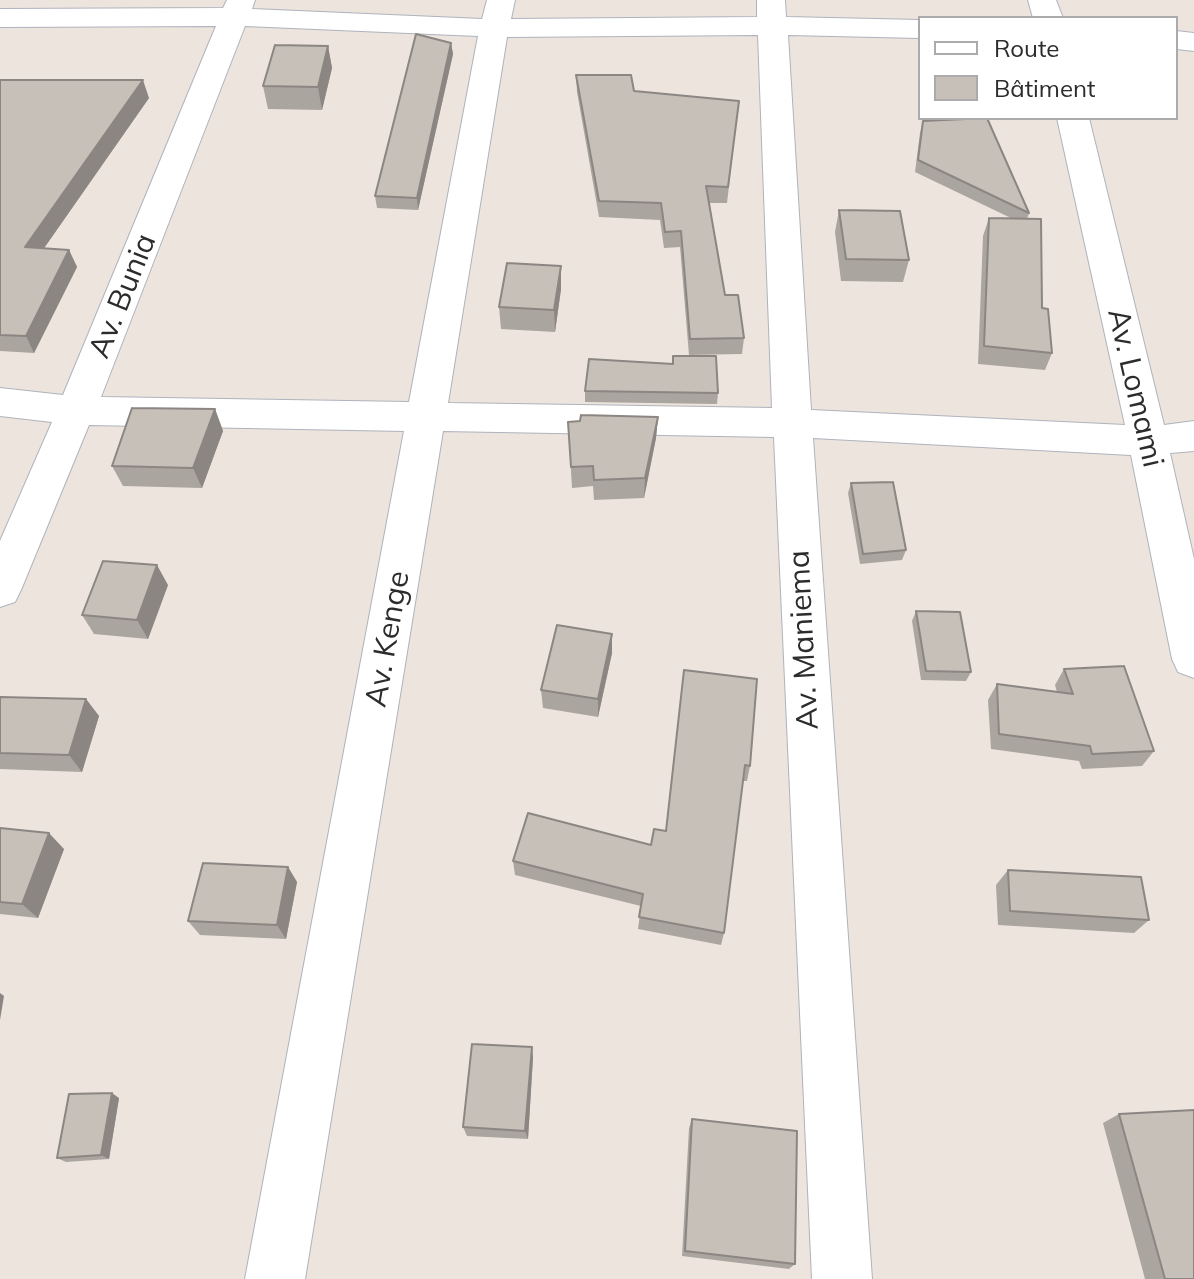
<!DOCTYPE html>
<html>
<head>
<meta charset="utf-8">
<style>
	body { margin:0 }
	#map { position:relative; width:1194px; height:1279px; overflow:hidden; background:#ede4de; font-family:Mulish,sans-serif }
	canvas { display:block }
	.legend { position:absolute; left:918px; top:16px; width:260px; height:104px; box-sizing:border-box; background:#fff; border:2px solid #ababab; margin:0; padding:10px 14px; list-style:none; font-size:24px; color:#2c2c2c }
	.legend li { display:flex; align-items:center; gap:16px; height:40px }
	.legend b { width:40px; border:2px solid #ababab }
</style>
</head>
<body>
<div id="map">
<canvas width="1194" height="1279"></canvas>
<ul class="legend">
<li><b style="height:10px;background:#fff"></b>Route</li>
<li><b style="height:22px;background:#c6c0b9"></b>Bâtiment</li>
</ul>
</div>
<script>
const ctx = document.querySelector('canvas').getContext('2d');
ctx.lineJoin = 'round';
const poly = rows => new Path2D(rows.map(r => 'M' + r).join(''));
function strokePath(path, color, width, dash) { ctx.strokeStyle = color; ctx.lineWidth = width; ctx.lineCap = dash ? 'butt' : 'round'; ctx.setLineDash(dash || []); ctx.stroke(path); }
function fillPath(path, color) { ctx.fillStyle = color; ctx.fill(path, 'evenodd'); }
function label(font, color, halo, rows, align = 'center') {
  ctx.font = font + ' Mulish,sans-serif'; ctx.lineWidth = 6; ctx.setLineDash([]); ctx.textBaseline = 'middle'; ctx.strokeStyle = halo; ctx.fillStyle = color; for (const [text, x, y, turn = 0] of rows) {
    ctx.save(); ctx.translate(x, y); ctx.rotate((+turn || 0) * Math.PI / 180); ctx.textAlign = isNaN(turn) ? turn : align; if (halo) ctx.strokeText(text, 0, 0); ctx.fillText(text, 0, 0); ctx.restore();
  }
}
const street = poly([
	[227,0,255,0,252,9,482,19,487,0,515,0,511,19,757,17,757,0,785,0,786,17,920,20,920,38,788,35,811,410,1125,425,1057,118,1089,118,1164,425,1194,421,1194,451,1170,453,1194,559,1194,678,1178,672,1172,659,1131,455,813,438,872,1279,812,1279,774,437,443,431,305,1279,245,1279,404,431,89,425,21,590,15,602,0,607,0,541,52,422,0,416,0,388,63,395,216,26,0,27,0,9,223,8,227,0],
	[245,26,478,36,409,402,101,397,245,26],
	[758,35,772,408,448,403,507,37,758,35],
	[1028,0,1056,0,1063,18,1033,18,1028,0],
	[1176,31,1194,33,1194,51,1176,49,1176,31]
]);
const wall = poly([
	[451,43,453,54,418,210,377,208,375,196],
	[328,46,332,68,322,110,268,109,263,86],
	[576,75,634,91,739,101,727,203,709,203,725,295,744,338,742,354,689,355,680,247,664,248,660,220,599,217,577,92],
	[0,80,149,98,44,248,69,250,77,267,34,353,0,351],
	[923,121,1029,213,1027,219,1042,308,1052,353,1045,370,978,364,983,236,989,218,1013,219,915,172,920,133],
	[839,210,909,260,903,282,841,281,835,232],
	[561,266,561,289,555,332,501,329,499,307],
	[673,356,718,393,717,404,585,402,585,391,672,364],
	[215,409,223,431,202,488,123,486,112,466],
	[658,417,656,438,644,498,594,500,593,486,572,488,568,422],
	[851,483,906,550,902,560,860,564,848,493],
	[168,585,148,639,94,634,82,615],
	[916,611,971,672,966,681,921,680,912,621],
	[612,653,598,717,543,708,541,690],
	[1064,669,1154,751,1142,766,1082,769,1079,761,991,749,988,700,997,684,1057,692,1055,685],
	[684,670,750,766,747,781,743,781,724,933,721,945,638,929,641,906,515,875,513,861,651,845,666,831],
	[0,697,86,699,99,716,82,772,0,769],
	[0,828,64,849,38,918,0,914],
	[288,867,297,882,286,939,200,935,188,921],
	[1008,870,1149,920,1134,933,998,925,996,885],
	[533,1057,528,1139,467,1136,463,1127],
	[119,1098,109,1159,66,1162,57,1158],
	[1119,1114,1194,1279,1145,1279,1103,1123],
	[692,1119,795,1264,789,1269,682,1256,689,1128]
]);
const shadedWall = poly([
	[451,43,453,54,418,210,417,198],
	[328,46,332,68,322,110,318,87],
	[143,80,149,98,33,264,25,247],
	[69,250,77,267,34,353,26,336],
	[561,266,561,289,555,332,554,310],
	[215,409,223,431,202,488,193,468],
	[658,417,656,438,644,498,645,478],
	[157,565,168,585,148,639,137,620],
	[612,634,612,653,598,717,598,699],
	[86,699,99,716,82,772,69,755],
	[49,833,64,849,38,918,22,904],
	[288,867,297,882,286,939,277,925],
	[0,993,4,996,0,1020],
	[532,1047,533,1057,528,1139,525,1131],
	[112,1093,119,1098,109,1159,101,1155]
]);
const building = poly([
	[416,34,451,43,417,198,375,196,416,34],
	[275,45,328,46,318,87,263,86,275,45],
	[576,75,631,75,634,91,739,101,728,187,706,186,725,295,738,295,744,338,690,339,681,231,665,232,661,203,599,201,576,75],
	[0,80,143,80,25,247,69,250,26,336,0,335,0,80],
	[987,118,1029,213,918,160,923,121,987,118],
	[839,210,900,211,909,260,846,259,839,210],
	[989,218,1041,219,1042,308,1048,309,1052,353,984,346,989,218],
	[507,263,561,266,554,310,499,307,507,263],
	[673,356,716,356,718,393,585,391,589,359,673,364,673,356],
	[132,408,215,409,193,468,112,466,132,408],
	[581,415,658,417,645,478,594,480,593,466,571,467,568,422,580,421,581,415],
	[893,482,906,550,863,554,851,483,893,482],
	[103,561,157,565,137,620,82,615,103,561],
	[916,611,960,612,971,672,926,671,916,611],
	[557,625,612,634,598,699,541,690,557,625],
	[1124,666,1154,751,1092,754,1090,746,999,734,997,684,1073,694,1064,669,1124,666],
	[684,670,757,679,750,766,745,765,724,933,639,917,643,894,513,861,528,813,651,845,654,829,666,831,684,670],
	[0,697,86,699,69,755,0,753,0,697],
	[0,828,49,833,22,904,0,902,0,828],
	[203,863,288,867,277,925,188,921,203,863],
	[1008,870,1141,877,1149,920,1010,911,1008,870],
	[472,1044,532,1047,525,1131,463,1127,472,1044],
	[112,1093,101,1155,57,1158,69,1094,112,1093],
	[1194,1110,1194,1279,1165,1279,1119,1114,1194,1110],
	[692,1119,797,1131,795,1264,685,1251,692,1119]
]);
const streetNames = [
	["Av. Bunia",123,296,-68],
	["Av. Lomami",1135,388,77],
	["Av. Kenge",388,639,-80],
	["Av. Maniema",804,640,-93]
];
strokePath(street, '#aeb3bc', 2);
fillPath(street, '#fff');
fillPath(wall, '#aaa59f');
fillPath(shadedWall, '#8b8682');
fillPath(building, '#c6c0b9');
strokePath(building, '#8b8682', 2);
label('30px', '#2c2c2c', '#fff', streetNames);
</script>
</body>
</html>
